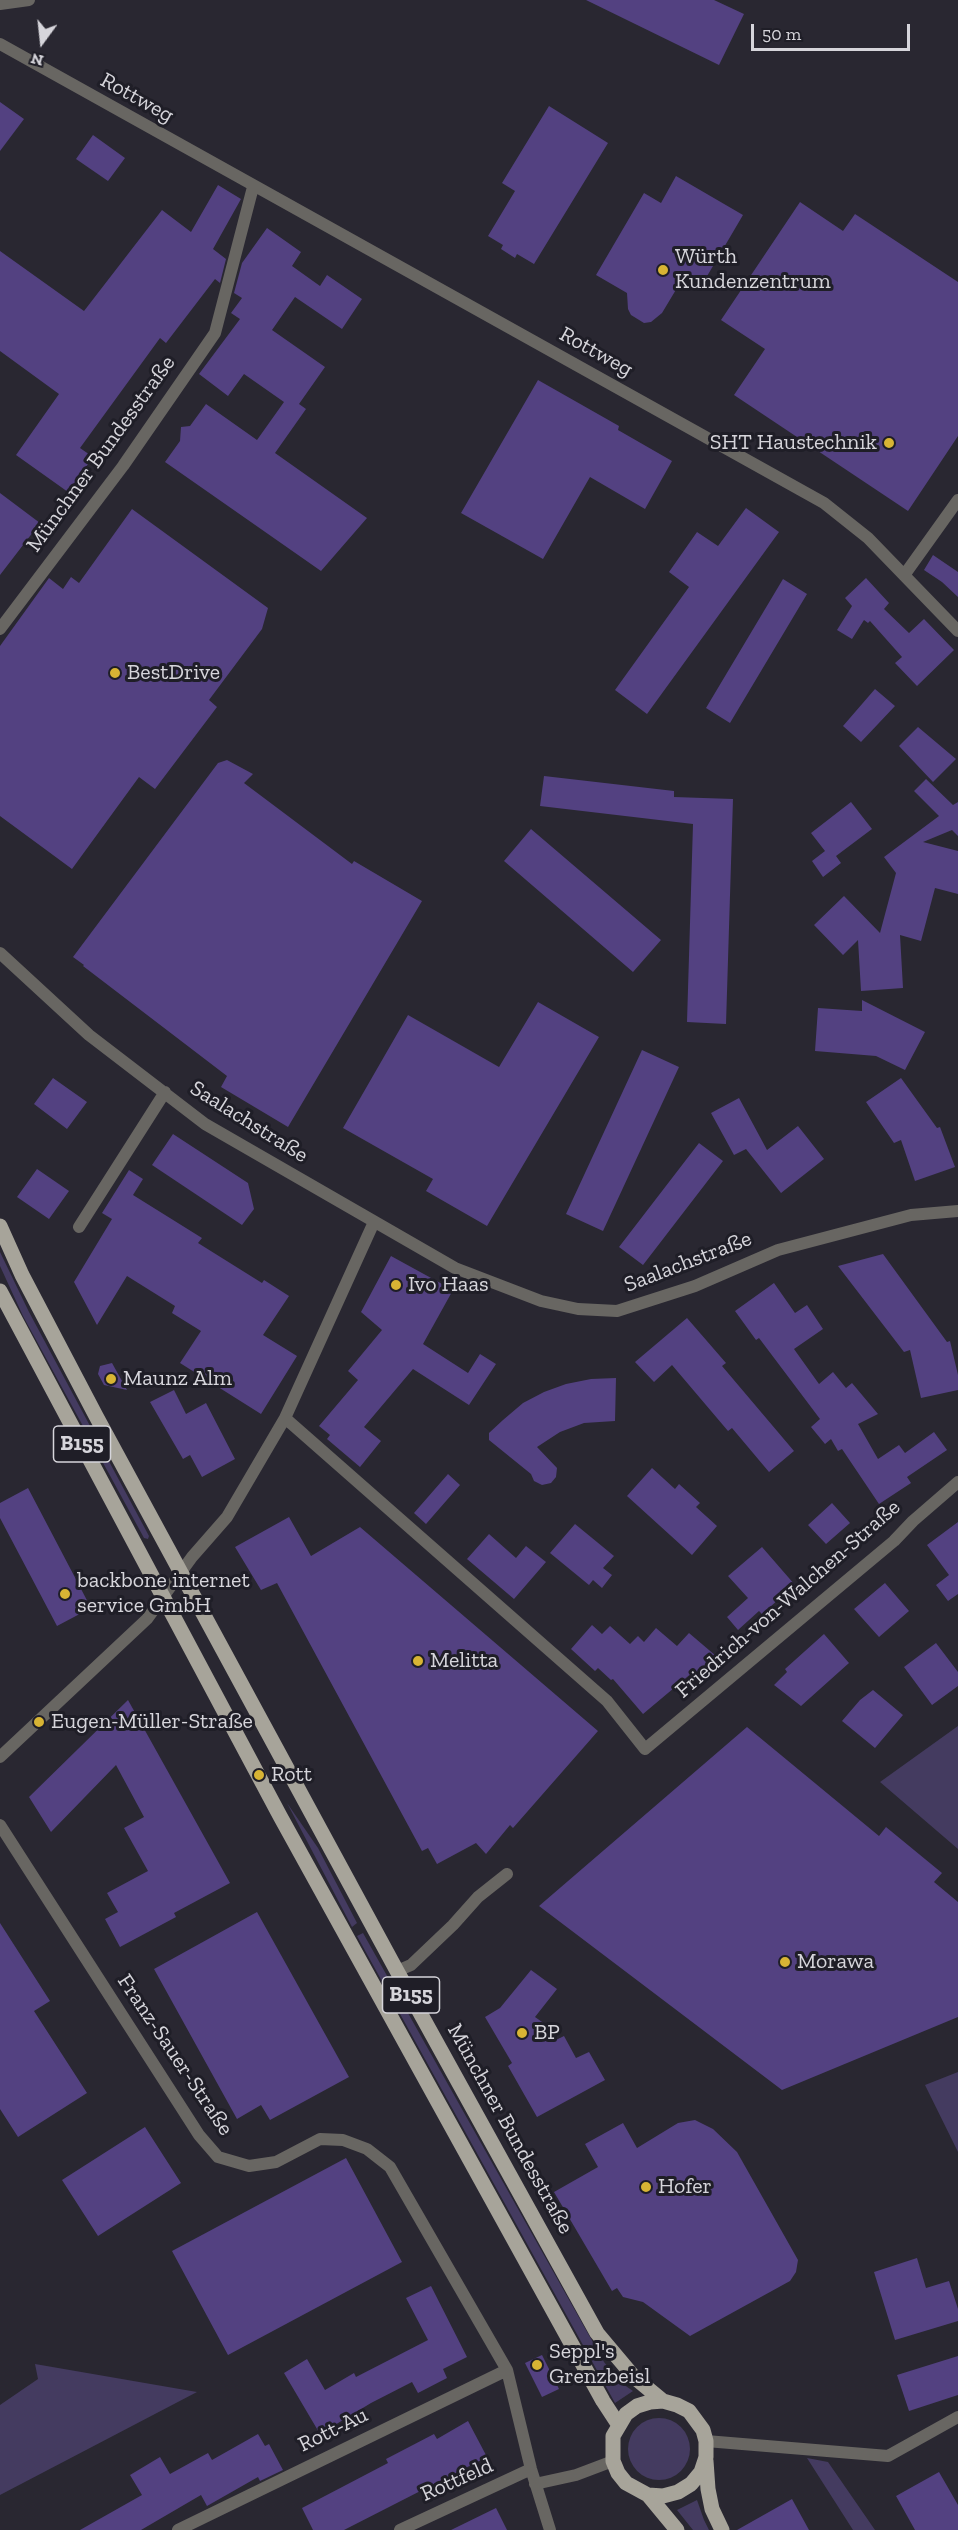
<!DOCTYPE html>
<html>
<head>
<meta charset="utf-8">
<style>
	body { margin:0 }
	#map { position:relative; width:958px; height:2530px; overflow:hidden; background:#292731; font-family:"Zilla Slab",serif }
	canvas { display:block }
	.north { position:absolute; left:12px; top:12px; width:60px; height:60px; -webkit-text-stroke:4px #1f1e27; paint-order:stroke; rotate:195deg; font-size:16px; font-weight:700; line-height:24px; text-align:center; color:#d6d5db }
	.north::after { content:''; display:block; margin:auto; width:21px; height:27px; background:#d6d5db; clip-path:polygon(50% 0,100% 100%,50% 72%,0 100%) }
	.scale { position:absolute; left:751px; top:24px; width:159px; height:27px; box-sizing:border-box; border:3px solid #d6d5db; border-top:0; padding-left:8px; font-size:18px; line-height:21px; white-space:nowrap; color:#d6d5db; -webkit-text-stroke:4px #1f1e27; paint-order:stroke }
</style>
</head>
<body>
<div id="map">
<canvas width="958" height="2530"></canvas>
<div class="north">N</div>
<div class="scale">50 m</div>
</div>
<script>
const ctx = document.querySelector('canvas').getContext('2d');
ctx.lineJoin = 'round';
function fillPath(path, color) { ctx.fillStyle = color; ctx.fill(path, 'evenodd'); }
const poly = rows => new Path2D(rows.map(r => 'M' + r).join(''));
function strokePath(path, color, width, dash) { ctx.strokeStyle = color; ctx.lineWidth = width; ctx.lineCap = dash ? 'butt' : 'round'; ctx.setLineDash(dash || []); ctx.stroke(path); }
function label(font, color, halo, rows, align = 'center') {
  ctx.font = font + ' "Zilla Slab",serif'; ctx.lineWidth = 6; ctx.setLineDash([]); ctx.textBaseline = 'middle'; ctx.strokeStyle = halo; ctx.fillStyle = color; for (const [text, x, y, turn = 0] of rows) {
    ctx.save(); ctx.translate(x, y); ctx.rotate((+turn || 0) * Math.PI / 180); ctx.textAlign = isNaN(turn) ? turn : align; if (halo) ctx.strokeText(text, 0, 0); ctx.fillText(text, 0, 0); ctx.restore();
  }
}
const green = poly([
	[0,1252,29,1312,149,1536,148,1539,144,1538,23,1316,0,1266],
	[958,1726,958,1849,880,1782],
	[287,1803,318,1848,357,1923,352,1927],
	[363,1933,604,2362,620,2382,633,2391,615,2403,357,1936],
	[958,2072,958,2152,925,2085],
	[35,2364,197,2392,0,2495,0,2405,38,2379],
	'628 2449a31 31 0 1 1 62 0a31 31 0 1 1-62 0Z',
	[807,2458,828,2462,875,2530,853,2530],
	[697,2500,704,2520,709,2530,693,2530,677,2510]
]);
const building = poly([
	[586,0,714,0,744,14,719,65],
	[0,102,24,119,0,151],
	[549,106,608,143,534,264,517,254,515,258,501,249,503,245,488,236,515,191,502,183],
	[93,135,125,158,108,181,76,159],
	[676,176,743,215,703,283,686,273,662,313,651,322,644,323,631,315,628,309,627,293,596,275,644,193,661,203],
	[218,185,241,199,213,249,226,259,220,283,215,279,166,343,160,338,80,448,93,457,68,492,16,455,59,394,0,351,0,251,84,311,162,210,191,232],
	[800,202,843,231,855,214,958,282,958,436,908,511,734,395,765,349,721,320],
	[267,228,301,252,292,266,320,286,327,275,362,299,342,329,295,297,272,330,325,367,299,404,306,409,275,453,367,518,321,571,165,462,180,441,181,427,190,426,206,404,257,440,284,402,244,374,228,396,199,374,240,319,231,313,242,298,234,293,242,263],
	[538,380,619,426,618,430,672,461,645,509,590,477,543,559,461,513],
	[0,493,40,523,0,575],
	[746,508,779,532,647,714,615,690,689,587,669,572,697,532,718,546],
	[132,509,268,608,262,629,209,700,217,707,155,789,139,777,72,869,0,816,0,646,49,578,63,589,71,577,79,583],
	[933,555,958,572,958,597,942,582,924,570],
	[866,578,889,603,884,609,909,633,924,619,954,650,917,686,895,663,902,657,870,621,868,623,864,620,852,639,837,630,852,606,845,598],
	[783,579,807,594,730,723,706,708],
	[875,689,895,706,861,742,843,726],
	[918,727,956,759,933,782,899,746],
	[227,760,253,774,244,783,352,864,354,861,422,901,288,1127,221,1087,227,1076,83,966,84,965,73,957,218,763],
	[544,776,674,791,674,797,733,799,726,1024,687,1022,693,824,540,806],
	[926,779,953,805,958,802,958,836,952,830,923,842,958,851,958,894,935,888,921,941,900,935,903,988,861,991,858,940,843,955,814,925,844,896,880,933,896,873,884,857,939,816,914,791],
	[851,802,872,829,836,856,841,863,823,877,812,861,825,851,811,833],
	[531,829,661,940,633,972,504,861],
	[862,1000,925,1032,905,1070,876,1056,815,1051,818,1008,862,1011],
	[538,1002,599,1037,487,1226,426,1191,433,1179,343,1128,408,1015,499,1067],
	[642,1050,679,1067,603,1231,566,1214],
	[53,1078,87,1102,67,1129,34,1104],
	[901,1078,937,1128,940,1127,955,1167,915,1181,901,1140,894,1143,866,1102],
	[739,1098,767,1150,798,1126,824,1159,781,1193,746,1149,734,1155,711,1113],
	[173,1134,248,1183,254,1209,242,1225,152,1165],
	[699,1143,723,1161,643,1265,619,1247],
	[37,1169,69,1191,49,1219,17,1197],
	[129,1170,143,1179,133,1195,202,1238,198,1243,262,1283,264,1280,289,1296,263,1335,297,1356,261,1414,180,1363,201,1331,172,1313,175,1306,127,1276,97,1325,74,1282,112,1219,102,1213],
	[883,1254,947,1342,950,1341,958,1375,958,1390,921,1398,910,1350,904,1352,838,1266],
	[391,1256,453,1290,423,1344,468,1373,480,1354,496,1364,469,1405,413,1369,364,1427,381,1441,360,1467,327,1439,330,1435,319,1426,358,1380,348,1371,382,1330,361,1312],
	[774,1283,795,1313,807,1305,823,1329,794,1349,819,1384,833,1372,846,1388,852,1383,878,1414,858,1424,878,1459,899,1445,905,1453,934,1432,947,1450,907,1477,911,1483,879,1504,842,1449,838,1451,831,1439,825,1444,811,1427,820,1419,759,1338,756,1340,735,1311],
	[687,1318,726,1363,722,1366,794,1451,769,1472,732,1428,728,1431,672,1365,654,1382,635,1362],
	[112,1363,127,1390,104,1385,98,1374,100,1366],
	[616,1378,615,1421,584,1423,560,1432,537,1447,557,1468,556,1477,551,1483,542,1485,534,1481,531,1474,489,1440,489,1433,503,1420,523,1403,544,1392,566,1384,591,1379],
	[174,1390,186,1414,206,1403,235,1459,202,1477,190,1455,183,1459,150,1402],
	[652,1468,675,1489,679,1484,700,1503,696,1507,717,1526,692,1555,627,1496],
	[448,1474,460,1485,426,1524,414,1513],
	[28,1488,91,1608,57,1626,0,1518,0,1503],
	[832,1503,850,1523,826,1544,808,1525],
	[289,1517,311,1556,360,1527,598,1731,513,1828,510,1825,486,1854,476,1843,437,1864,428,1848,422,1851,277,1583,261,1590,235,1547],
	[958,1522,958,1594,948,1601,936,1585,949,1575,927,1545],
	[575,1524,614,1556,603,1568,612,1575,602,1588,593,1580,589,1585,550,1553],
	[489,1534,516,1558,526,1546,546,1562,514,1599,467,1559],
	[762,1547,795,1585,762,1614,759,1611,738,1630,727,1617,748,1598,728,1576],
	[885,1583,909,1611,879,1637,854,1609],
	[592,1625,602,1634,610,1626,630,1644,638,1636,644,1642,656,1628,677,1646,689,1633,716,1656,698,1676,693,1672,643,1714,613,1679,611,1680,598,1668,595,1671,571,1649],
	[824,1634,849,1663,801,1706,774,1685,787,1672,785,1669],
	[936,1643,958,1672,958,1686,932,1705,904,1667],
	[873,1690,903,1715,875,1748,842,1721,860,1700],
	[128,1700,230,1883,174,1913,176,1917,120,1947,105,1919,118,1912,107,1893,148,1871,124,1828,144,1817,116,1765,51,1832,29,1797],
	[747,1727,879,1836,886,1827,942,1873,934,1882,958,1902,958,2017,782,2090,539,1906],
	[257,1912,349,2077,270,2120,261,2105,237,2119,154,1969],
	[0,1923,50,2001,34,2011,87,2093,18,2137,0,2109],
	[531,1970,557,1989,535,2017,545,2024,554,2041,564,2036,576,2058,589,2052,605,2080,537,2117,508,2066,512,2063,485,2017,500,2008],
	[695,2120,713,2129,737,2152,798,2260,796,2272,790,2281,690,2336,643,2302,623,2297,617,2288,612,2291,554,2192,598,2167,585,2144,623,2123,637,2148,678,2123],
	[145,2127,181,2183,98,2236,62,2180],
	[346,2158,402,2262,228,2355,172,2251],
	[917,2258,926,2288,949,2281,958,2309,958,2321,895,2340,874,2272],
	[431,2286,467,2357,443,2369,447,2378,418,2393,412,2382,371,2403,320,2434,284,2373,307,2359,325,2390,354,2373,356,2377,428,2340,406,2298],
	[542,2355,559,2389,542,2397,525,2363],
	[958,2356,958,2395,909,2411,897,2375],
	[468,2421,487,2457,344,2530,313,2530,302,2508,388,2463,386,2459,434,2434,437,2439],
	[258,2434,265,2446,269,2444,283,2470,260,2481,258,2477,207,2506,201,2495,141,2530,80,2530,142,2495,130,2475,160,2457,170,2474,208,2453,212,2460],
	[939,2472,958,2505,958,2530,915,2530,896,2496],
	[792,2499,809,2530,737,2530],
	[496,2508,507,2530,451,2530]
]);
const street = poly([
	[0,4,29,0],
	[0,44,824,503,868,538,958,631],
	[905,574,958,500],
	[0,629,123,466,215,333,253,187],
	[0,953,89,1035,205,1124,455,1268,541,1301,578,1309,617,1311,695,1286,778,1250,911,1215,958,1211],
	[79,1227,165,1092],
	[285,1418,607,1701,645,1749,894,1541,913,1521,958,1482],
	[0,1757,147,1619,192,1557,227,1517,285,1418,374,1222],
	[0,1825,199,2135,218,2157,249,2166,276,2162,320,2139,343,2140,367,2149,390,2167,507,2370,531,2469,550,2530],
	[397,1971,411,1965,453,1925,478,1897,507,1874],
	[706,2441,888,2456,958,2417],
	[535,2484,576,2475,613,2461],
	[178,2530,507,2370],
	[400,2530,531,2469]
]);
const primary = poly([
	[0,1226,22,1275,96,1416,397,1971,597,2333,634,2377,663,2401,677,2405,689,2411,703,2430,706,2441,706,2457,701,2472,691,2484,678,2492,663,2496,648,2495,626,2483,618,2473,613,2461,613,2436,626,2414,637,2406,650,2402,663,2401],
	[0,1291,280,1816,603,2401,618,2424],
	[706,2461,708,2489,712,2509,722,2530],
	[648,2495,677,2530]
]);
const markers = [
	[663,270,6,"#d8b434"],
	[889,443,6,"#d8b434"],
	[115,673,6,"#d8b434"],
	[396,1285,6,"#d8b434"],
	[111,1379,6,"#d8b434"],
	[65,1594,6,"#d8b434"],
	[418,1661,6,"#d8b434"],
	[39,1722,6,"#d8b434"],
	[259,1775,6,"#d8b434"],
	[785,1962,6,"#d8b434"],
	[522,2033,6,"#d8b434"],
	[646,2187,6,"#d8b434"],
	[537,2365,6,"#d8b434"]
];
const shields = [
	[82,1444,57],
	[411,1995,57]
];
const shieldNames = [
	["B155",82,1444],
	["B155",411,1995]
];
const streetNames = [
	["Rottweg",137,98,29],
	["Rottweg",596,352,29],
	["Münchner Bundesstraße",101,454,-54],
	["Saalachstraße",249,1122,32],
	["Saalachstraße",688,1262,-21],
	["Friedrich-von-Walchen-Straße",788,1599,-41],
	["Franz-Sauer-Straße",175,2055,56],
	["Münchner Bundesstraße",510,2129,61],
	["Rott-Au",333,2430,-26],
	["Rottfeld",457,2480,-24]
];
const poiNames = [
	["Würth",675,257],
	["Kundenzentrum",675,282],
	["SHT Haustechnik",877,443,"right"],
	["BestDrive",127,673],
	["Ivo Haas",408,1285],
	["Maunz Alm",123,1379],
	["backbone internet",77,1581],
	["service GmbH",77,1606],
	["Melitta",430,1661],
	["Eugen-Müller-Straße",51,1722],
	["Rott",271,1775],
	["Morawa",797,1962],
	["BP",534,2033],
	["Hofer",658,2187],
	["Seppl's",549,2352],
	["Grenzbeisl",549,2377]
];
fillPath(green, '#443b60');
fillPath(building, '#534181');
strokePath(street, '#686662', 12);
strokePath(primary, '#a7a49a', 15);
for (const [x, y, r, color] of markers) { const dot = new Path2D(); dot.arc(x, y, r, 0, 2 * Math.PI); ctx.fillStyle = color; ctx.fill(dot); strokePath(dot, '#1f1e27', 2); }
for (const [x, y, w] of shields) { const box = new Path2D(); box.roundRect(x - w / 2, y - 18, w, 36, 4.5); ctx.fillStyle = '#1f1e27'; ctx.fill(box); strokePath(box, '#d6d5db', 1.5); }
label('bold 21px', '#d6d5db', null, shieldNames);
label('22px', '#d6d5db', '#1f1e27', streetNames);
label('22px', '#d6d5db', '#1f1e27', poiNames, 'left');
</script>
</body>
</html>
